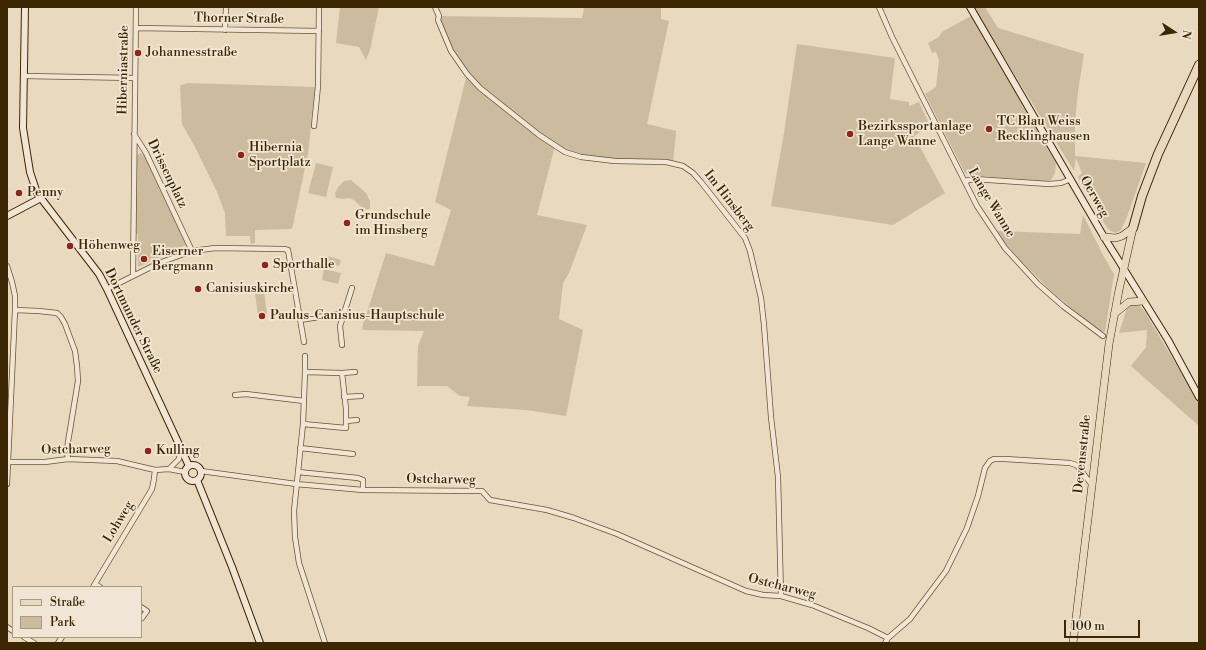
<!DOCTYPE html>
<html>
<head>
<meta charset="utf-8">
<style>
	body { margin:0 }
	#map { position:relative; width:1206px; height:650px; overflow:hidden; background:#e9d9bf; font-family:"Libre Bodoni",serif }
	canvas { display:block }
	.frame { position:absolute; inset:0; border:8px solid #3d2702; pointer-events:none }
	.legend { position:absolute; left:12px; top:586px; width:130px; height:52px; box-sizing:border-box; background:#f1e6d5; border:1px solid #a99a81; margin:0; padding:5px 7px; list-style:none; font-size:12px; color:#3d2702 }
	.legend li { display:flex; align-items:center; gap:8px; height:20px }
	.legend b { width:20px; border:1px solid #a99a81 }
	.north { position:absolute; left:1154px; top:12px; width:40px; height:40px; -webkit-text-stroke:3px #f1e6d5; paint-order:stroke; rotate:102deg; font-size:11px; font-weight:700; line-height:16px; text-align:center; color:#3d2702 }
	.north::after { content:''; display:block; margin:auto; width:14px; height:18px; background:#3d2702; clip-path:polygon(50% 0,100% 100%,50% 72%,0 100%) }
	.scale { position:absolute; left:1064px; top:620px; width:76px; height:18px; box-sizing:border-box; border:2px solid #3d2702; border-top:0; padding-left:5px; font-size:12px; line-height:14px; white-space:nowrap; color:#3d2702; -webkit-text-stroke:3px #f1e6d5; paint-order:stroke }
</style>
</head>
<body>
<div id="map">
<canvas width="1206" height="650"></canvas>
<div class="frame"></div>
<ul class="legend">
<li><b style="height:5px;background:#e9d9bf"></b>Straße</li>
<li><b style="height:11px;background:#ccbb9f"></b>Park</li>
</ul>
<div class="north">N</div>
<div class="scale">100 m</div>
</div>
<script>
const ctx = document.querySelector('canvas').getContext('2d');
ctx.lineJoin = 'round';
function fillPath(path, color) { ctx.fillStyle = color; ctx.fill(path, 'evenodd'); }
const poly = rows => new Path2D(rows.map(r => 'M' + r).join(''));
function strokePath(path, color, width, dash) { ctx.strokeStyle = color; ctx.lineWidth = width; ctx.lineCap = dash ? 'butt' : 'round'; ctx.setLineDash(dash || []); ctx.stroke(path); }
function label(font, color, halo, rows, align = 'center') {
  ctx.font = font + ' "Libre Bodoni",serif'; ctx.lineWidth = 3.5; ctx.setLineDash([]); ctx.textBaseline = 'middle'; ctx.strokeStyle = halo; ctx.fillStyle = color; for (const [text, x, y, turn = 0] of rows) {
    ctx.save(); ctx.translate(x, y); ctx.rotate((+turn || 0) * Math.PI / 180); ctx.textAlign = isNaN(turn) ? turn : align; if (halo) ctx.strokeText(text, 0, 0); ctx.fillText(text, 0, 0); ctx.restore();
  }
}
const green = poly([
	[340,7,379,7,370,50,366,60,359,47,336,43],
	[582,7,661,7,661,19,669,21,647,124,676,131,673,163,581,157,555,146,537,215,587,225,569,273,563,283,559,319,583,330,566,416,526,410,467,406,470,397,460,396,447,386,417,386,418,346,424,331,363,330,362,328,386,253,434,266,451,210,435,202,467,74,451,51,439,16,582,18,584,9],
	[973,7,985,7,998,28,1084,54,1078,91,1075,123,1075,156,1146,163,1127,217,1121,230,1116,233,1109,230,1104,223,1078,177,1082,173,1076,158,1074,171],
	[971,16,1056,163,1055,173,1051,180,1047,181,977,176,965,173,925,94,936,87,939,60,936,52,932,53,928,43,939,37,942,32],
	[797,44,895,58,890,99,909,102,909,106,919,102,930,126,914,136,945,193,893,225,771,206,784,133],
	[186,83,315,87,308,154,292,229,255,230,255,243,251,244,250,236,226,236,225,213,217,192,195,147,182,124,180,85,186,84],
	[141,153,145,156,186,245,138,267,138,234,135,234,136,157,137,155],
	[316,163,333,167,326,197,308,193],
	[351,180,366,193,370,201,370,209,366,209,360,206,354,200,349,198,343,199,336,198,335,193,338,187,344,181],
	[1083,215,1104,257,1114,274,1105,332,1099,330,1082,317,1051,291,1022,262,1006,244,996,231,1080,234],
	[327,256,341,260,339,266,325,263],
	[324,269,341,273,338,284,322,280],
	[264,291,267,314,258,316,255,293],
	[1138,304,1145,312,1199,403,1199,426,1131,366,1146,347,1147,330,1119,333,1127,308,1133,305]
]);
const street = poly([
	[435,7,439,16,438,20,451,51,467,74,480,88,539,135,565,152,581,157,615,161,666,162,683,166,693,173,701,182,745,238,750,251,761,298,764,325,771,417,778,477,781,596],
	[879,7,892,37,977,206,1005,248,1038,284,1063,306,1103,336],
	[136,28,319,31],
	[225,30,226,7],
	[24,76,135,78],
	[314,126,318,86,319,7],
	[134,134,146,153,192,251],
	[965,181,974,179,1049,184,1061,183,1071,179],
	[7,266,12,282,15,296,15,310,7,484],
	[133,276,136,7],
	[107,289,159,263,192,251,215,248,284,249,288,250,304,342],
	[15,310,39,311,57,313,61,317,65,324,75,351,77,366,78,381,68,442,67,451,68,459],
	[300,320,344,313],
	[342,345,340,326,352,288],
	[305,356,305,372,303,424,294,511,295,537,299,563,325,643],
	[342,373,355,372],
	[235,395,246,394,304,401],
	[344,397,361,396],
	[346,421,357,420],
	[303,424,346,428,346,409,342,373,305,372],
	[300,448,353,454],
	[7,462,45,462,68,459,117,461,155,470,169,469,185,472],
	[169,469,179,459,181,448],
	[201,471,296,484,363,490,482,491,490,500,547,510,574,518,617,534,746,591,763,595,781,596,812,605,868,628,888,638],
	[298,472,358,478,363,480,363,490],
	[95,584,100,587],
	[93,587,152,489,154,479,155,470],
	[141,607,147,611,142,618,141,617],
	[7,627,13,631],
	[24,637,34,643],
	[58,643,62,637],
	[885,643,888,638,910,619,946,571,967,528,978,496,985,468,990,461,994,459,1005,459,1070,463,1076,465,1079,468,1092,485]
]);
const secondary = poly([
	[25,7,23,128,30,172,37,193,99,274,107,289,189,466],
	[970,7,1104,237,1168,340,1199,397],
	[7,216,41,198],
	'185 473a8 8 0 1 1 16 0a8 8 0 1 1-16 0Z',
	[197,480,232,567,260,643]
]);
const primary = poly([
	[1104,237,1116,238,1122,236,1133,228],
	[1114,314,1129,302,1143,301],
	[1073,643,1109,344,1119,290,1133,228]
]);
const highway = poly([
	[1133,228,1142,196,1158,154,1199,65]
]);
const markers = [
	[138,53,4,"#8f2418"],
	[989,129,4,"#8f2418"],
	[850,134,4,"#8f2418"],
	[241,155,4,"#8f2418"],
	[19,193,4,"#8f2418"],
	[347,223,4,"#8f2418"],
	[70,246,4,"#8f2418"],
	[144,259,4,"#8f2418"],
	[265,265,4,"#8f2418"],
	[198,289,4,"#8f2418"],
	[262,316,4,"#8f2418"],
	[148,451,4,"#8f2418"]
];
const streetNames = [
	["Thorner Straße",239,19,1],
	["Hiberniastraße",124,70,-89],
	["Drissenplatz",167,174,64],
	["Oerweg",1094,197,60],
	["Im Hinsberg",729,201,52],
	["Lange Wanne",991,203,59],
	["Dortmunder Straße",133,321,64],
	["Ostcharweg",76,450,-1],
	["Devensstraße",1083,454,-84],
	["Ostcharweg",441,480,1],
	["Lohweg",119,522,-59],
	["Ostcharweg",782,587,14]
];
const poiNames = [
	["Johannesstraße",146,53],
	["TC Blau Weiss",997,122],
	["Recklinghausen",997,137],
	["Bezirkssportanlage",858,127],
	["Lange Wanne",858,142],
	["Hibernia",249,148],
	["Sportplatz",249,163],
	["Penny",27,193],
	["Grundschule",355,216],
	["im Hinsberg",355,231],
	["Höhenweg",78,246],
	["Eiserner",152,252],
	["Bergmann",152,267],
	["Sporthalle",273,265],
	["Canisiuskirche",206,289],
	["Paulus-Canisius-Hauptschule",270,316],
	["Kulling",156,451]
];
fillPath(green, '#ccbb9f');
strokePath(street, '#685431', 6);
strokePath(secondary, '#3d2702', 8);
strokePath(primary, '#3d2702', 8);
strokePath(highway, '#3d2702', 10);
strokePath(street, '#f1e6d5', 4.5);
strokePath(secondary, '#f1e6d5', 6);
strokePath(primary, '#e9d9bf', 7);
strokePath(highway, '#e9d9bf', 8);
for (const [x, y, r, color] of markers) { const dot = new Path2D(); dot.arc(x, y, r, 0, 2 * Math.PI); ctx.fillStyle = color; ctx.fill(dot); strokePath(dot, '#f1e6d5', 1.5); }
label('13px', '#3d2702', '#f1e6d5', streetNames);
label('13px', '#3d2702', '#f1e6d5', poiNames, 'left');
</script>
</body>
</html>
